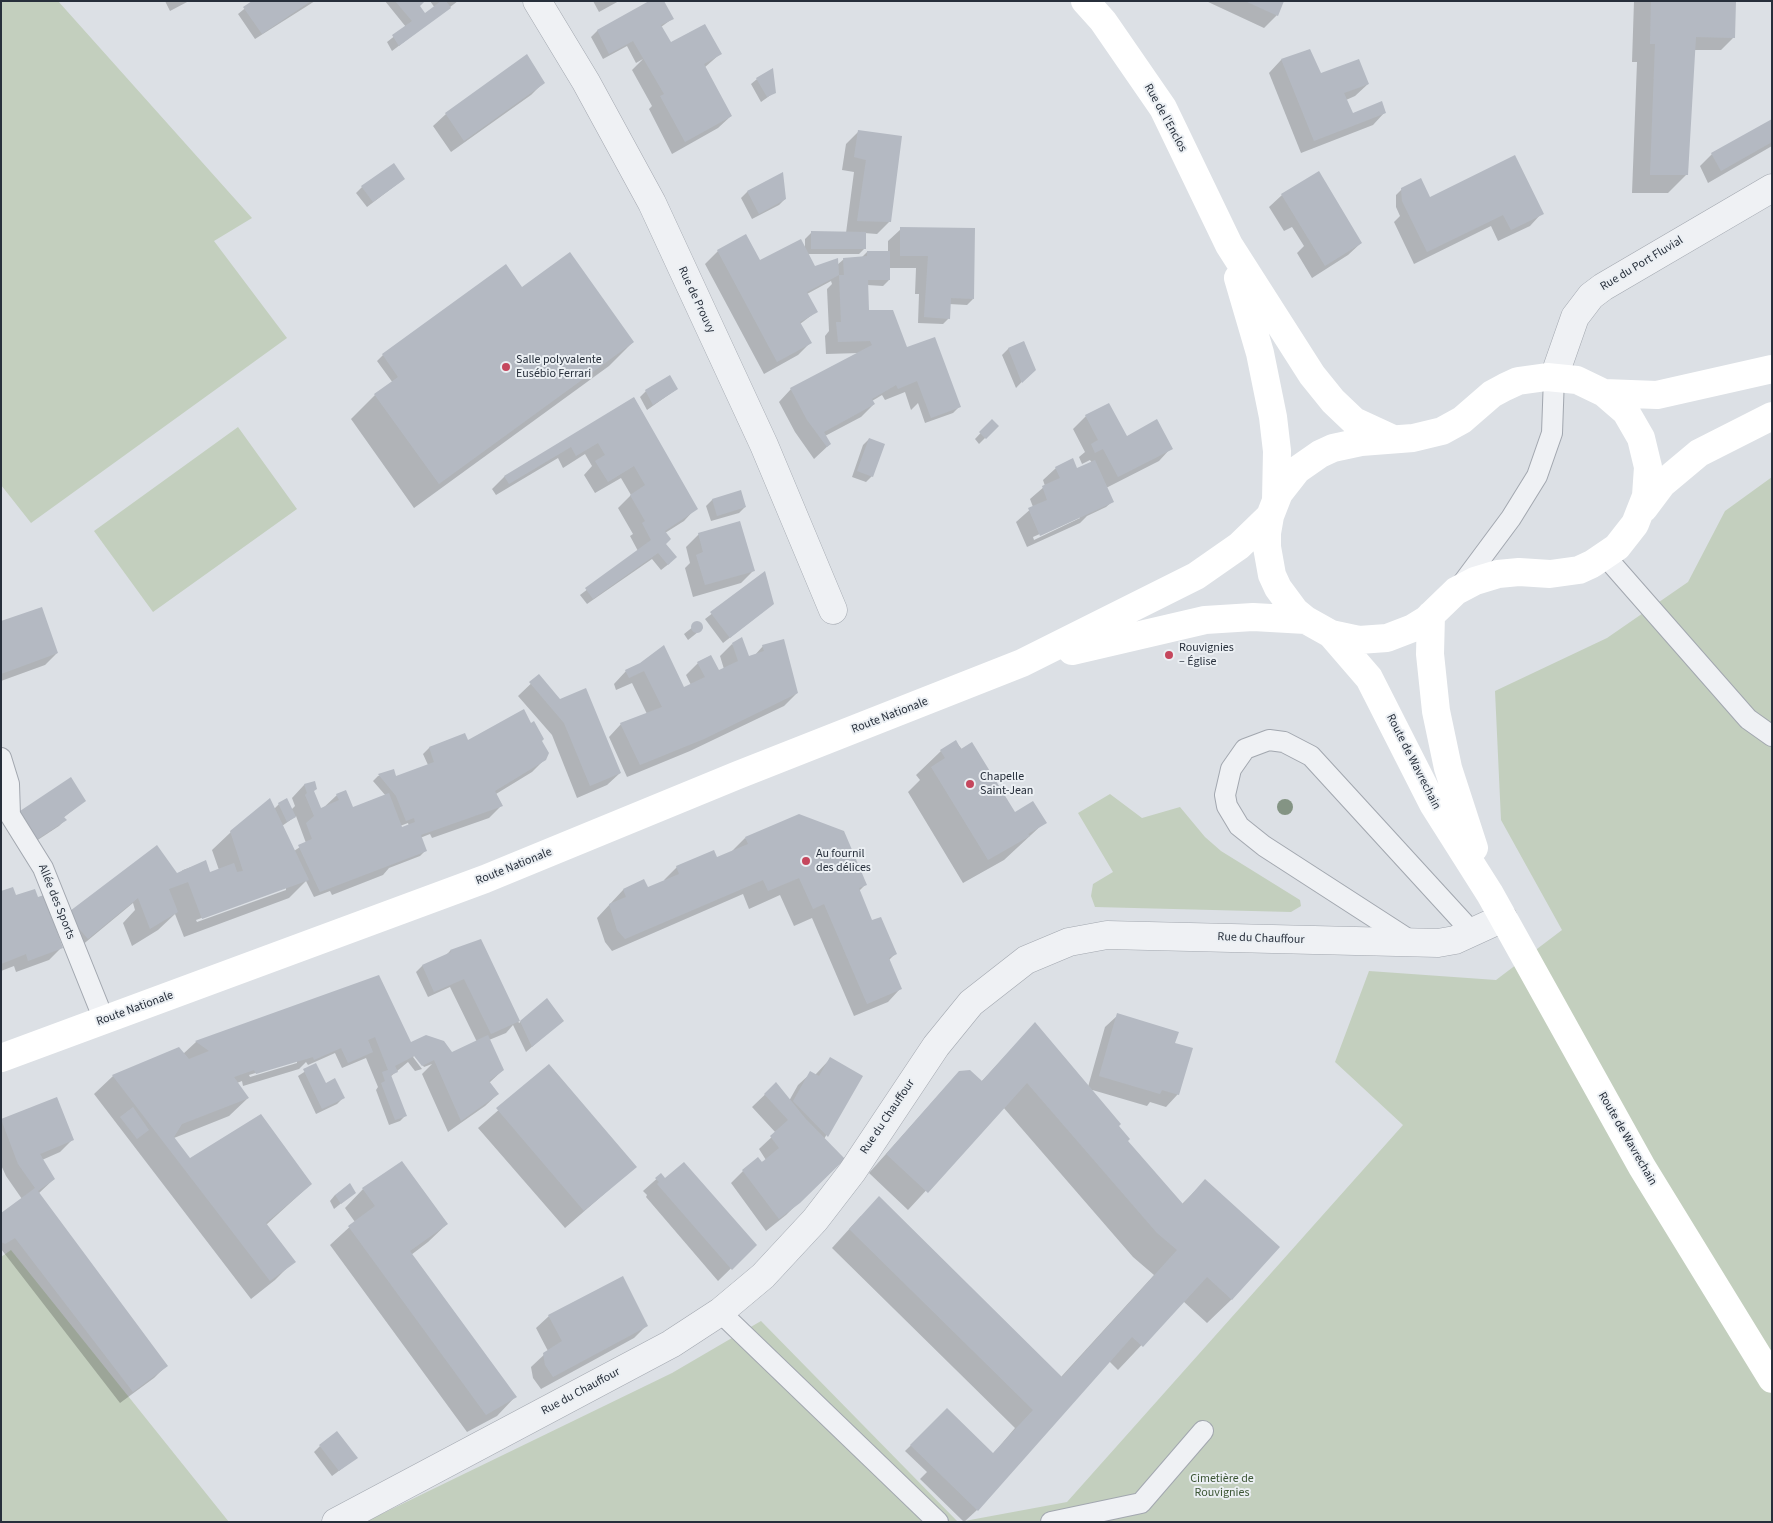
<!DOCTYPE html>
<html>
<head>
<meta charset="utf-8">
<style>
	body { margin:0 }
	#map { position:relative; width:1773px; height:1523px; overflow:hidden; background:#dce0e5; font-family:"Source Sans 3",sans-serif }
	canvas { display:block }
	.frame { position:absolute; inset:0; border:2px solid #272f3b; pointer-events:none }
</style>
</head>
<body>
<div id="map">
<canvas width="1773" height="1523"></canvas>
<div class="frame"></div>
</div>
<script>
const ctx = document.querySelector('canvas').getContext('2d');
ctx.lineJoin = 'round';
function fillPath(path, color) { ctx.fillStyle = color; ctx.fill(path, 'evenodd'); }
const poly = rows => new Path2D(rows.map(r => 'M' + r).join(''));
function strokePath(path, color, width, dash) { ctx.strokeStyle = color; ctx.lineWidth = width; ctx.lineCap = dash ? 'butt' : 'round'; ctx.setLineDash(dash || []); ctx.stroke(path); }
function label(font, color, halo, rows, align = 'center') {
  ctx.font = font + ' "Source Sans 3",sans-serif'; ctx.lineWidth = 4; ctx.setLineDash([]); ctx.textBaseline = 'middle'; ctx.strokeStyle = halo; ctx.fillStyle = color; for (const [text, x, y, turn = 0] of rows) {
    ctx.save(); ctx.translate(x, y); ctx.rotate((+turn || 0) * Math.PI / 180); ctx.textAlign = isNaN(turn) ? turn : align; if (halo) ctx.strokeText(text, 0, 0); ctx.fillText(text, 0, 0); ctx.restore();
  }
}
const green = poly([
	[1,1,58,1,252,218,214,241,287,338,31,523,1,485],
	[238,427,297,509,153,612,94,531],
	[1772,477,1772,1522,959,1522,1067,1502,1403,1125,1335,1062,1369,971,1496,980,1562,930,1501,820,1495,691,1607,638,1688,582,1725,511],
	[1110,794,1142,818,1180,807,1205,837,1221,851,1300,900,1301,906,1291,912,1095,907,1091,896,1093,884,1113,872,1078,813],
	[11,1250,229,1522,1,1522,1,1257],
	[761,1321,958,1522,365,1522,672,1373]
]);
const shadow = poly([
	[165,1,189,1,170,11],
	[254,1,315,1,255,39,238,14],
	[385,1,424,1,418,6,424,15,435,8,430,1,458,1,392,51,387,42,406,27],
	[593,1,619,1,599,12],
	[652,1,672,19,661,27,666,46,720,54,704,68,731,116,718,128,672,154,649,109,652,106,632,70,643,59,636,63,627,46,603,59,591,37,597,31],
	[1206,1,1283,1,1277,15,1264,28],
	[1634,1,1735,1,1733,38,1721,50,1693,50,1687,174,1668,193,1632,193,1637,62,1632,62],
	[1309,50,1320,74,1368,84,1355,96,1346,100,1352,115,1385,112,1373,125,1301,153,1269,73,1281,60],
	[526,56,543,83,531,95,451,152,433,126,446,114],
	[757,79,775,92,761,102,751,84],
	[1772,120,1772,146,1708,183,1700,166,1712,154],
	[858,132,890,221,877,234,864,233,865,248,859,254,808,254,814,267,837,265,844,259,862,257,867,252,888,253,888,241,901,229,973,299,967,305,949,304,949,318,943,324,918,323,919,294,915,294,916,268,889,268,889,280,883,286,867,285,868,311,959,407,953,413,925,423,918,403,911,410,905,392,885,400,882,395,872,401,874,404,861,417,825,436,830,444,814,459,795,432,779,402,791,389,860,353,826,354,825,336,829,331,827,289,832,284,831,281,807,294,816,312,800,324,810,343,798,355,764,374,705,264,718,251,746,236,760,262,805,250,805,239,811,233,846,233,854,172,842,170,846,144],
	[782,174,785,199,779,205,752,219,741,198,747,192],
	[404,179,367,207,356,193,362,187],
	[1402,189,1425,200,1542,213,1530,226,1498,241,1491,226,1414,264,1394,222,1400,216,1396,207,1396,195],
	[1282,195,1361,243,1348,255,1312,278,1297,253,1304,246,1292,227,1284,231,1269,207],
	[505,266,522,289,633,342,609,366,414,508,351,419,375,395,393,383,377,361,383,355],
	[1024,342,1034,369,1016,388,1002,355,1008,349],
	[677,389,647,410,640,397,646,391],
	[634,398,696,508,684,521,665,533,665,544,670,563,661,570,652,559,587,604,580,595,638,551,630,536,633,534,618,508,631,495,621,478,595,493,584,475,592,466,585,454,563,468,558,458,496,495,492,489,504,477],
	[1086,416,1126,438,1171,448,1159,461,1106,488,1112,502,1106,507,1087,516,1080,523,1027,547,1016,522,1033,507,1030,499,1045,486,1043,480,1056,468,1076,470,1092,463,1090,460,1082,464,1079,457,1085,452,1073,429],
	[1080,516,1080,518,1034,540,1033,537],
	[992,421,997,426,979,444,975,439],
	[869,439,872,476,866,482,852,477,863,445],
	[740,491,745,507,739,513,711,521,706,506,712,500],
	[699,534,753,571,741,583,693,597,685,568,690,563,686,547],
	[765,573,773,604,723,643,705,619],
	[1,622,57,653,45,665,1,681],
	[699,622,703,628,688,640,684,634],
	[732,644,748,657,754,656,763,646,797,693,784,706,690,751,627,777,609,737,621,724,647,714,632,683,616,690,614,684,626,671,640,664,683,689,691,685,686,675,698,663,719,672,724,669,720,656],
	[539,676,620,773,607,785,577,798,552,735,518,696],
	[468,741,540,741,545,759,532,772,496,794,502,805,489,818,432,838,430,834,420,838,426,850,420,856,389,868,383,875,332,895,330,891,314,897,306,881,289,898,184,937,175,914,158,930,132,946,123,923,135,910,133,903,75,951,55,927,67,915,172,879,183,870,205,862,210,874,219,870,212,850,231,832,274,809,279,804,291,810,295,806,292,798,304,785,314,783,313,791,321,810,337,795,353,809,386,796,373,781,378,776,393,770,396,777,428,765,423,754,429,748],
	[296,816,306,843,294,851,282,826],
	[408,823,409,826,402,829,400,826],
	[286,887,286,890,197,922,196,920],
	[956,742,1015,814,1045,822,1004,860,963,883,908,792,920,780,916,775,941,751],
	[84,801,63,818,65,820,59,826,27,847,15,816],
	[745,838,865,885,859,891,872,922,895,954,888,961,900,989,888,1002,854,1016,812,918,794,926,780,895,749,909,743,894,612,951,605,942,597,918,623,890,647,889,665,881,664,880,677,867,716,859,730,853],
	[1,892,61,948,49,960,16,972,14,966,1,971],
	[480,940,519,1023,547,1000,562,1021,526,1052,513,1025,506,1033,489,1040,503,1070,489,1083,498,1094,485,1106,448,1132,422,1074,432,1064,424,1067,415,1055,413,1057,422,1069,415,1071,408,1062,390,1077,406,1115,400,1121,389,1125,376,1090,378,1087,366,1058,342,1068,335,1053,308,1065,306,1062,299,1069,243,1086,242,1081,237,1083,248,1098,229,1116,174,1138,190,1160,311,1184,266,1225,294,1261,275,1280,251,1299,94,1094,113,1076,183,1054,196,1042,289,1008,452,1054,477,1042,450,987,428,997,416,972,422,966,445,956,450,951],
	[297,1060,297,1063,250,1077,249,1075],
	[1118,1015,1174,1044,1178,1094,1166,1107,1150,1102,1147,1106,1089,1089,1126,1142,1182,1204,1205,1181,1232,1299,1207,1323,1183,1301,1118,1370,1109,1361,977,1510,964,1522,920,1479,927,1472,905,1451,947,1410,992,1455,1015,1428,832,1248,861,1216,1061,1377,1154,1275,1133,1257,1003,1107,908,1210,869,1173,959,1072,981,1082,1035,1024,1088,1087,1105,1027],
	[830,1059,861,1077,824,1139,843,1159,786,1215,766,1231,731,1183,743,1171,766,1160,759,1149,776,1133,752,1107,776,1084,789,1101,798,1085,811,1073,815,1075],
	[315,1065,325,1084,343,1098,337,1104,316,1114,298,1076],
	[549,1066,635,1167,565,1228,478,1128],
	[56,1098,72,1140,60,1152,42,1160,54,1179,38,1194,166,1366,154,1378,120,1403,1,1249,1,1215,22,1199,6,1176,1,1165,1,1121],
	[661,1175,664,1180,755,1245,718,1281,646,1197,647,1195,643,1191],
	[363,1189,447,1224,428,1242,411,1255,515,1397,497,1416,467,1432,330,1245,355,1222,345,1208],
	[354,1193,334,1209,330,1201,335,1195],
	[549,1316,646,1326,634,1338,541,1389,533,1378,531,1367,548,1351,536,1328],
	[320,1446,356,1458,332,1476,314,1452]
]);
const building = poly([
	[252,1,311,1,262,34,243,7],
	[395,1,425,1,420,6,425,13,441,1,446,1,451,8,399,46,392,35,412,21],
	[649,1,664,1,674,19,661,25,671,42,705,24,722,54,704,64,732,116,685,142,660,96,664,94,633,41,609,54,597,30],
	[1245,1,1284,1,1278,16],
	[1651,1,1736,1,1735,38,1696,37,1688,175,1650,175,1655,44,1650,44],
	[1310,49,1321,73,1359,59,1369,84,1344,93,1353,113,1382,101,1386,113,1314,141,1281,59],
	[527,54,545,83,464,141,445,113],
	[773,68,776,93,767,97,756,78],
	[1772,119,1772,142,1721,171,1711,153],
	[858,130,902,136,891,222,857,221,866,160,854,157],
	[1515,155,1544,214,1511,230,1503,215,1427,252,1402,201,1401,188,1421,178,1430,197],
	[394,163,405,179,373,202,361,186],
	[1319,171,1362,243,1325,266,1281,194],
	[783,172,786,199,759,214,747,191],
	[900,227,975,228,974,299,951,298,950,319,924,317,928,256,900,256],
	[811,231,866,232,866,249,811,249],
	[746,234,760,260,801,239,815,266,838,258,839,275,807,292,818,312,800,322,812,343,777,362,717,250],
	[867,251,890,251,890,280,868,280,869,310,893,310,907,347,935,337,961,407,931,418,917,381,898,389,896,385,872,399,875,404,824,432,831,444,827,447,807,420,790,388,872,345,870,341,838,342,836,322,841,322,839,275,844,275,843,258,867,256],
	[570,252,634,342,439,484,374,394,398,377,382,354,506,264,522,287],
	[1024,341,1036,370,1022,383,1008,348],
	[670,375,678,389,653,405,645,390],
	[634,397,698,509,665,531,671,539,666,544,677,557,668,565,658,553,593,599,585,588,651,540,642,523,645,521,630,495,645,485,634,466,608,482,595,461,605,455,598,443,576,456,571,447,509,484,504,476],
	[1109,403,1127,436,1157,419,1173,449,1118,477,1103,449,1095,453,1091,444,1098,440,1085,415],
	[992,419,999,426,986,439,979,432],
	[869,438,885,444,873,477,857,471],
	[1073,458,1077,468,1095,460,1114,502,1040,536,1028,508,1047,500,1042,486,1060,478,1055,467],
	[741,490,746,507,717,516,712,499],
	[740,521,755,571,705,585,696,555,703,552,698,533],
	[765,571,774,604,730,638,710,612],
	[42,607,58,653,1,674,1,621],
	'691 627a6 6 0 1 1 12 0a6 6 0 1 1-12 0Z',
	[742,637,749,656,764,651,762,645,784,639,798,693,704,739,640,765,620,723,662,707,644,671,629,678,625,670,640,663,664,645,684,687,705,677,697,662,711,655,719,670,738,661,732,643],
	[539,674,560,699,586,688,621,773,590,786,564,723,529,682],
	[524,709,531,723,534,721,544,739,542,741,549,753,546,760,495,791,503,806,421,835,427,851,320,892,298,845,312,839,306,823,314,816,305,795,307,793,304,784,315,781,317,789,314,791,321,808,339,800,336,794,346,790,353,807,389,793,402,827,415,822,414,818,406,821,396,796,378,774,394,769,396,776,434,762,429,747,465,733,468,740],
	[956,740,961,749,972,742,1015,812,1033,801,1047,823,1028,834,1030,836,988,860,931,767,945,758,940,750],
	[71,777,86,801,64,817,67,820,33,842,14,815],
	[270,798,309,880,202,919,188,882,169,889,178,912,150,929,138,898,88,939,66,914,157,845,177,873,206,860,210,872,234,863,237,872,243,871,230,831],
	[287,798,296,817,287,822,278,803],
	[799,814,844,831,867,885,859,888,872,920,881,917,897,954,889,958,902,989,867,1004,824,904,813,909,799,878,768,891,763,880,625,939,617,930,609,904,626,897,623,889,644,879,648,887,679,874,676,866,714,850,717,857,748,844,745,837],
	[13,887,16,895,35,889,38,897,44,895,63,948,28,961,26,954,1,964,1,891],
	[481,939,520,1021,491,1034,464,979,434,992,422,965,451,952,450,950],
	[379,975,411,1042,426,1035,444,1041,452,1052,488,1035,504,1070,489,1081,499,1094,461,1121,434,1060,422,1066,414,1056,395,1066,398,1072,391,1075,407,1116,395,1120,381,1083,385,1081,382,1072,388,1070,375,1037,368,1040,373,1052,348,1063,341,1048,314,1060,313,1057,256,1074,254,1070,234,1077,249,1098,182,1124,174,1137,190,1158,261,1114,312,1184,266,1223,296,1262,270,1281,112,1075,179,1047,189,1059,209,1051,195,1041],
	[547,998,564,1021,532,1047,520,1021],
	[1117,1013,1179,1032,1175,1043,1193,1048,1179,1095,1162,1090,1160,1094,1099,1076],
	[1035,1022,1121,1124,1119,1126,1130,1139,1128,1141,1183,1204,1205,1179,1280,1247,1232,1300,1207,1277,1143,1347,1132,1337,978,1511,910,1445,947,1408,993,1453,1033,1410,849,1229,879,1196,1062,1377,1177,1250,1157,1233,1027,1083,928,1193,886,1154,959,1071,970,1070,982,1081],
	[830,1057,863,1076,828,1137,793,1101,810,1071,819,1076],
	[316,1063,326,1083,335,1078,345,1098,322,1109,303,1069],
	[549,1064,637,1167,584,1211,496,1108],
	[776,1082,805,1118,845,1159,800,1203,779,1219,742,1170,758,1157,762,1162,779,1148,770,1136,788,1120,764,1094],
	[57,1097,74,1140,40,1154,55,1179,38,1191,168,1366,133,1392,15,1238,5,1244,1,1242,1,1213,35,1188,18,1164,1,1119],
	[133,1107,149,1130,137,1139,120,1117],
	[402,1161,448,1224,410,1251,517,1397,486,1415,348,1226,375,1206,362,1188],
	[684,1162,757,1245,732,1270,657,1184,659,1182,655,1178,661,1173,665,1178],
	[350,1183,356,1193,341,1204,335,1195],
	[623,1276,648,1326,553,1377,545,1365,543,1353,562,1341,548,1315],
	[337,1431,358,1458,339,1471,319,1445]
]);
const lane = poly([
	[1605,556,1748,719,1772,736],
	[1459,588,1511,518,1537,476,1552,433,1554,377],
	[1,758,9,784,10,815,43,868,104,1020],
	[1414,943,1264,846,1239,826,1227,806,1225,795,1231,769,1245,749,1269,740,1284,742,1311,756,1473,933],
	[720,1312,938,1522],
	[1051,1522,1141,1503,1203,1431]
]);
const street = poly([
	[537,1,586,82,652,203,764,445,833,610],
	[1554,377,1575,317,1591,296,1603,287,1772,188],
	[336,1522,671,1344,720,1312,763,1276,815,1220,852,1172,936,1046,971,1003,1026,960,1069,942,1107,935,1438,943,1455,940,1503,918]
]);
const secondary = poly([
	[1085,1,1103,21,1163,108,1229,245,1312,375,1333,401,1354,421,1393,439],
	[1238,278,1260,353,1273,417,1277,451,1276,500],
	[1547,377,1577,380,1604,393,1626,412,1641,438,1648,467,1646,496,1635,524,1617,547,1592,564,1579,570,1550,574,1519,572,1498,574,1475,581,1456,591,1426,620,1413,628,1387,638,1359,640,1331,634,1306,620,1295,611,1278,588,1272,575,1267,547,1267,533,1270,516,1279,493,1297,470,1320,454,1333,448,1361,442,1413,438,1442,431,1462,420,1492,394,1505,387,1518,381,1547,377],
	[1604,393,1657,395,1772,369],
	[1644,508,1662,484,1699,453,1772,416],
	[1431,615,1430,654,1436,711,1448,768,1474,848],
	[1331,634,1369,678,1433,804,1490,894,1642,1167,1772,1379],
	[1072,651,1205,620,1253,617,1306,620],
	[1,1058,485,879,738,775,1022,663,1196,576,1239,546,1270,516]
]);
const trees = [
	[1285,807]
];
const markers = [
	[506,367,5,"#c5475d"],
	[1169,655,5,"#c5475d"],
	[970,784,5,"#c5475d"],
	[806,861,5,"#c5475d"]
];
const streetNames = [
	["Rue de l'Enclos",1165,118,61],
	["Rue du Port Fluvial",1642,264,-31],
	["Rue de Prouvy",696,300,65],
	["Route Nationale",890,716,-21],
	["Route de Wavrechain",1413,762,63],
	["Route Nationale",514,867,-22],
	["Allée des Sports",56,902,68],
	["Rue du Chauffour",1261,939,2],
	["Route Nationale",135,1009,-20],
	["Rue du Chauffour",888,1117,-56],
	["Route de Wavrechain",1627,1139,60],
	["Rue du Chauffour",581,1392,-28]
];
const poiNames = [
	["Salle polyvalente",516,360],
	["Eusébio Ferrari",516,374],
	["Rouvignies",1179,648],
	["– Église",1179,662],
	["Chapelle",980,777],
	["Saint-Jean",980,791],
	["Au fournil",816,854],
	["des délices",816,868]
];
const parkNames = [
	["Cimetière de",1222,1479],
	["Rouvignies",1222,1493]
];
fillPath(green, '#c3cfbe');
fillPath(shadow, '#0003');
fillPath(building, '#b4b9c2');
strokePath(lane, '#a2a7af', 22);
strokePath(street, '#a2a7af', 29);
strokePath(lane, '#eff1f4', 20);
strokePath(street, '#eff1f4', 28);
strokePath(secondary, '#fff', 28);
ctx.fillStyle = '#849484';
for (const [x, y] of trees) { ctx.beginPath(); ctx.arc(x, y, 8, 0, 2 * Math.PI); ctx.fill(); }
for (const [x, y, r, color] of markers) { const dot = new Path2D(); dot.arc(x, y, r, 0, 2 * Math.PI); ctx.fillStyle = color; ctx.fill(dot); strokePath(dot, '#ebeff3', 2); }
label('12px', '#272f3b', '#ebeff3', streetNames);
label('12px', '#272f3b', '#ebeff3', poiNames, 'left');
label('12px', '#3c5635', '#ebeff3', parkNames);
</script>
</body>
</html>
